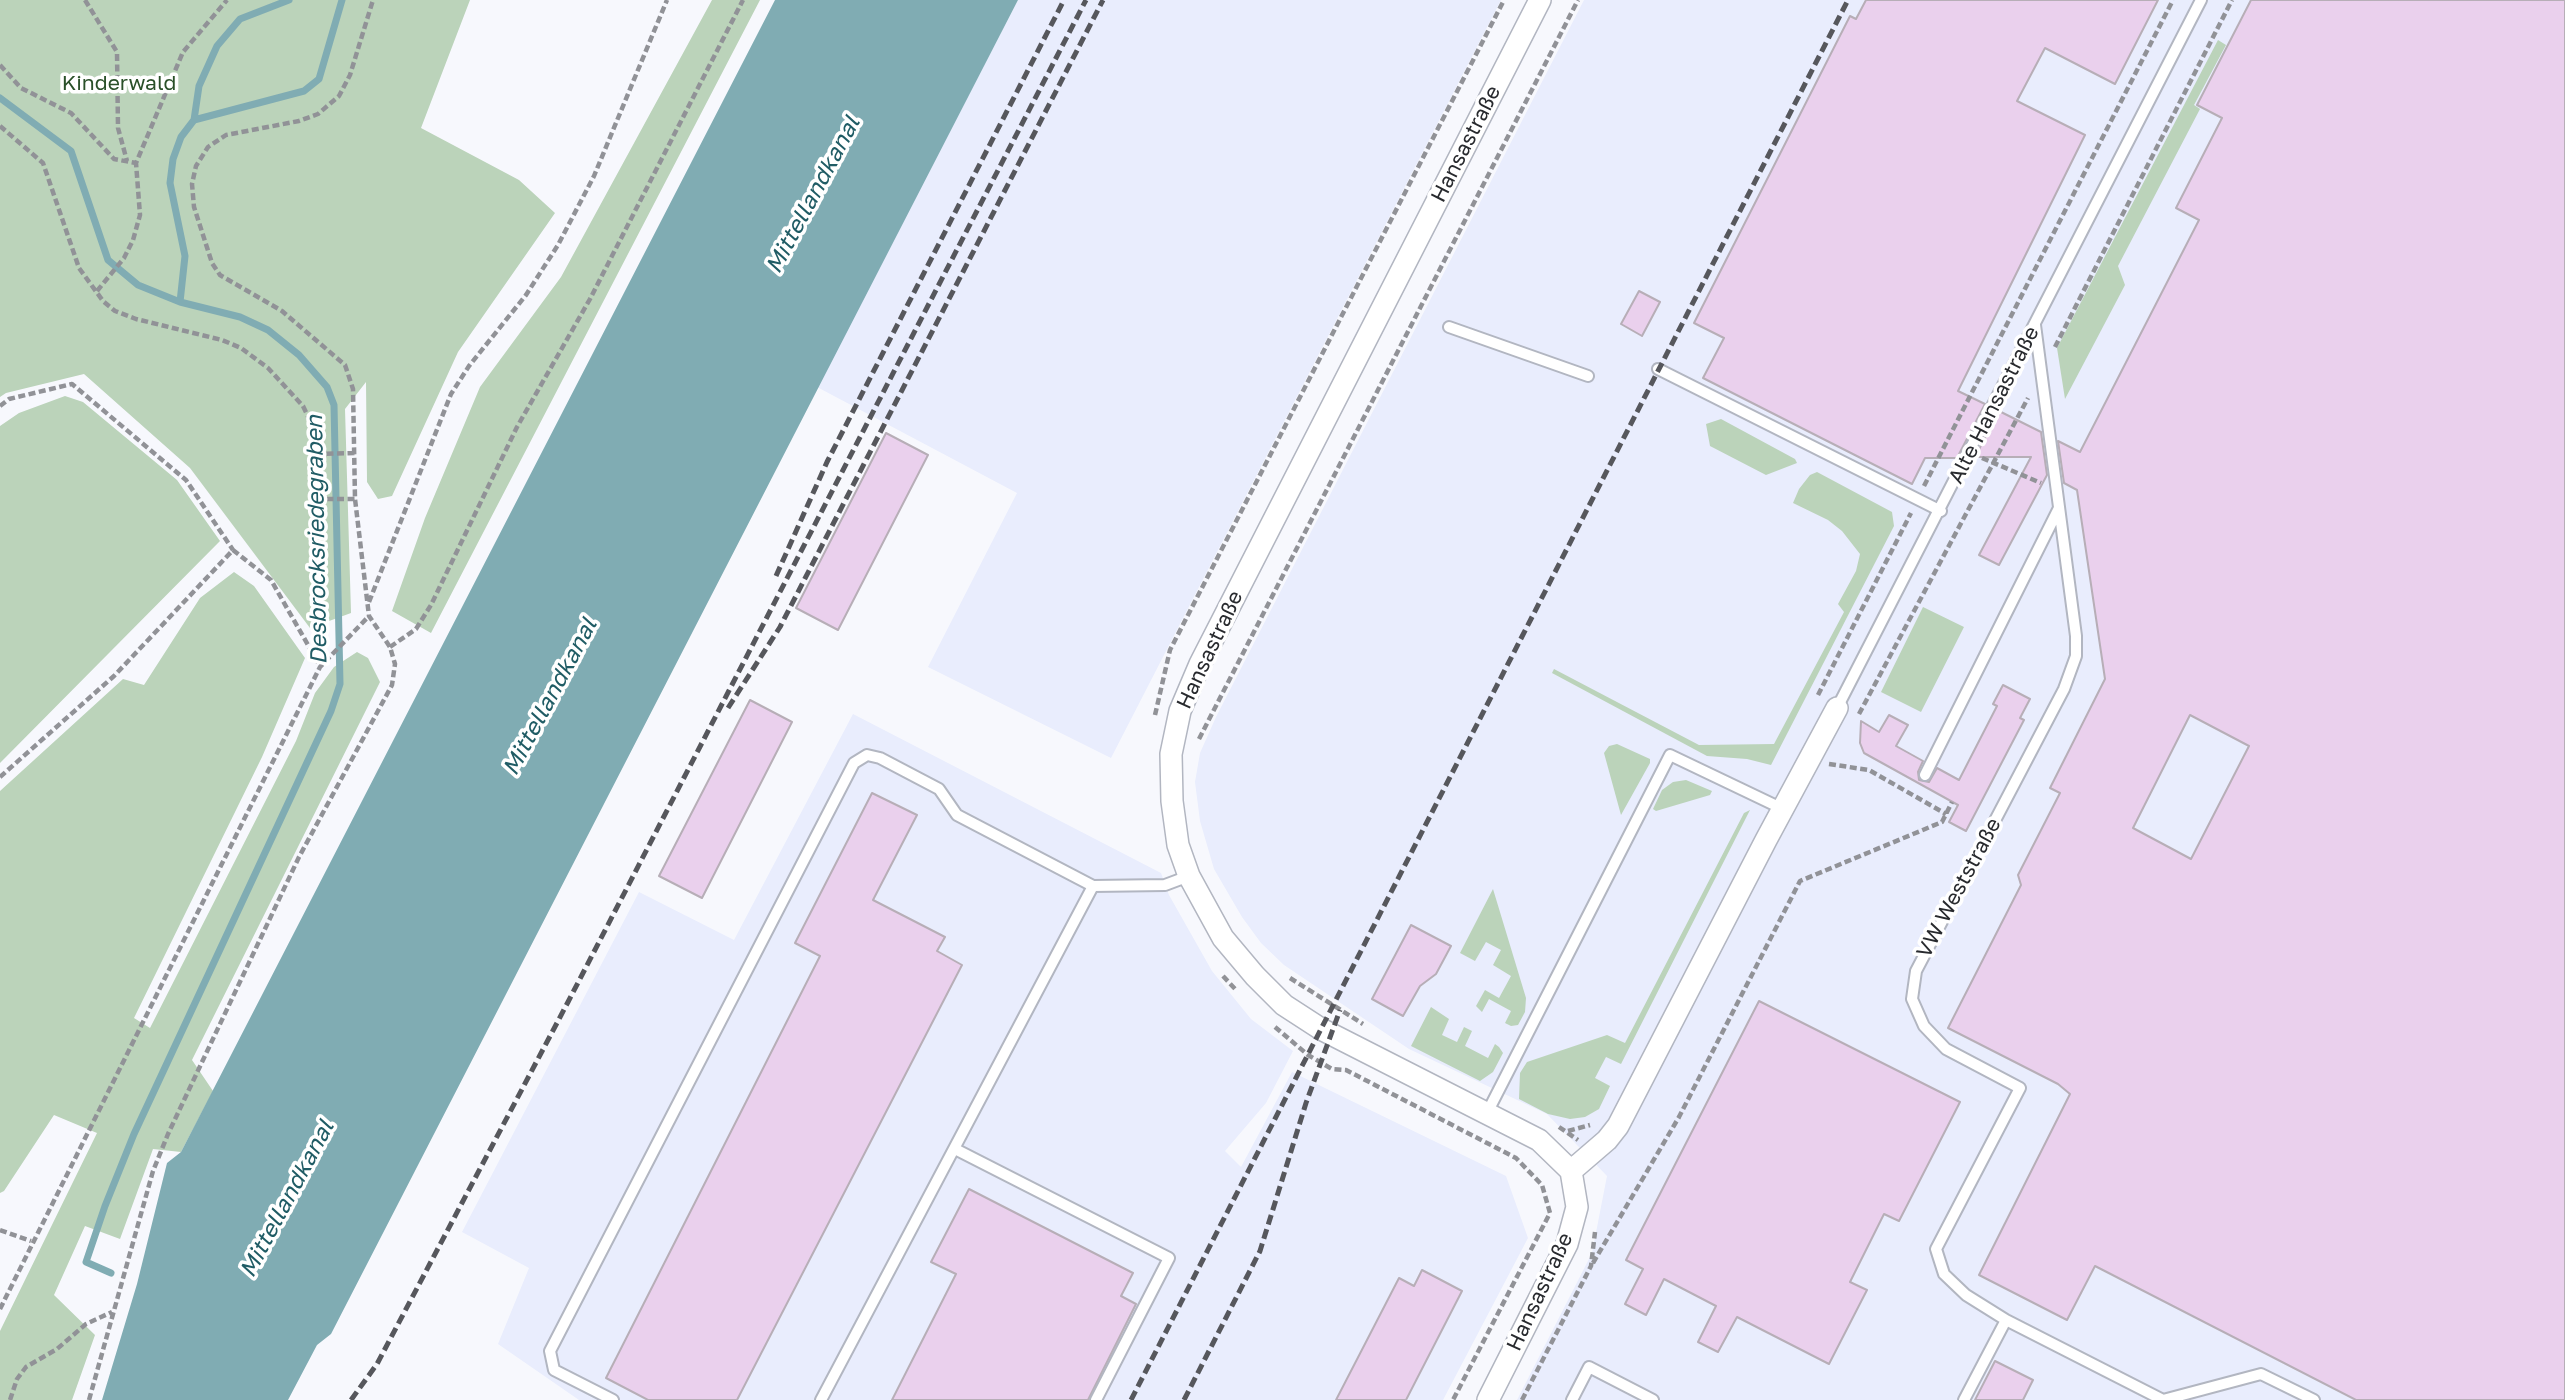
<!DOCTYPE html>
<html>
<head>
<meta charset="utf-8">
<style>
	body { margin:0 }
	canvas { display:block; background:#f7f8fd }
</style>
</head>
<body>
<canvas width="2565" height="1400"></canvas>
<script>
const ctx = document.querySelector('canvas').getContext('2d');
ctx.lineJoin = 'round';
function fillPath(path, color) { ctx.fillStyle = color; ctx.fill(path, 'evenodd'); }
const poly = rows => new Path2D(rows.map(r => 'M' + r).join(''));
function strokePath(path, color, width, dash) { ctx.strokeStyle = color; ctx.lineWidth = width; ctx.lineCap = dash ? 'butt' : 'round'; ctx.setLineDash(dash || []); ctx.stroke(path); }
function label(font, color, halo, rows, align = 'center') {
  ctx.font = font + ' "Golos Text",sans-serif'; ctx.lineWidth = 7; ctx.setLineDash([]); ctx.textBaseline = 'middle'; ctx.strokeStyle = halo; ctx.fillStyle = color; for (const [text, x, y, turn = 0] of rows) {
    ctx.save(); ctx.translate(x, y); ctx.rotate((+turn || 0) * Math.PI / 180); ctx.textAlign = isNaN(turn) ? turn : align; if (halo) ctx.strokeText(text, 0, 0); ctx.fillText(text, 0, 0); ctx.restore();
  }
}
const built = poly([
	[1018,0,1501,0,1111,758,928,667,1017,493,817,387],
	[1584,0,2565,0,2565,1400,1517,1400,1592,1253,1607,1176,1547,1114,1409,1049,1284,965,1261,943,1242,917,1214,869,1200,821,1195,782,1200,753,1216,717],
	[853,714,1161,873,1169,895,1212,971,1251,1019,1293,1051,1266,1103,1225,1151,1241,1167,1292,1072,1506,1176,1528,1238,1443,1400,579,1400,498,1344,529,1268,462,1232,639,892,734,940]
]);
const green = poly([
	[0,0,470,0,421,128,519,180,555,213,458,352,392,496,378,499,367,482,366,382,345,409,351,613,310,628,190,468,84,374,6,393,0,397],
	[712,0,760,0,431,633,392,611,425,518,480,387,561,277],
	[2218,40,2226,45,2194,105,2200,109,2118,266,2125,285,2065,399,2057,348],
	[65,396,83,402,177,480,220,541,0,763,0,426,19,413],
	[1721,419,1795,459,1797,463,1766,475,1710,446,1706,424],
	[1817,472,1892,512,1894,526,1771,765,1747,759,1707,756,1552,673,1554,669,1699,745,1774,744,1844,612,1838,604,1856,571,1860,554,1842,531,1828,520,1793,503,1799,489,1810,475],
	[234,572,254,586,305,658,262,757,134,1018,150,1028,296,741,315,693,334,667,357,652,368,658,380,682,192,1060,213,1091,181,1152,153,1149,120,1239,85,1226,54,1295,95,1335,72,1400,0,1400,0,1331,97,1133,54,1115,4,1191,0,1193,0,791,123,679,144,685,200,598],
	[1923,607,1964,627,1921,712,1881,692],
	[1617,744,1650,759,1650,763,1621,815,1604,753,1609,746],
	[1686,780,1712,791,1710,795,1656,811,1653,809,1662,790,1673,782],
	[1750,810,1621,1064,1606,1057,1595,1078,1610,1086,1599,1109,1585,1117,1570,1119,1548,1114,1519,1099,1520,1073,1527,1062,1607,1035,1625,1043,1744,813],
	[1493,889,1526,998,1525,1012,1518,1025,1511,1026,1505,1023,1511,1011,1489,999,1482,1012,1476,1006,1485,990,1499,998,1511,976,1493,965,1501,950,1486,942,1475,961,1460,953],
	[1431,1007,1449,1019,1442,1035,1457,1042,1464,1027,1472,1031,1465,1046,1488,1058,1495,1044,1499,1047,1503,1053,1493,1072,1480,1081,1411,1046]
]);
const water = poly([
	[775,0,1018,0,331,1334,317,1345,288,1400,102,1400,137,1284,167,1163,181,1152]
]);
const stream = poly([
	[0,98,71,151,108,260,138,285,180,302],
	[194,120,199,86,217,46,240,19,289,0],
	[111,1273,86,1262,105,1206,134,1134,331,711,340,684,334,405,327,387,299,355,268,330,240,317,180,302,185,256,170,183,173,159,181,137,194,120,304,91,319,79,342,0]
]);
const building = poly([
	[1866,0,2158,0,2115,84,2045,48,2017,101,2085,135,1958,391,1985,404,1957,458,1925,458,1912,484,1703,378,1724,338,1694,323,1850,16,1856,19,1866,0],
	[2251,0,2565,0,2565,1400,2356,1400,2095,1266,2067,1320,1979,1275,2070,1094,2058,1084,1948,1028,2021,885,2018,875,2060,793,2050,788,2105,679,2077,490,2064,483,2058,441,2080,452,2199,220,2176,208,2222,118,2197,105,2251,0],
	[2190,715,2249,746,2191,859,2133,828,2190,715],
	[1639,291,1660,302,1642,336,1621,324,1639,291],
	[1999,411,2041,432,2047,475,1999,565,1979,555,2031,457,1975,457,1999,411],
	[886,433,928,455,838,630,796,608,886,433],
	[2003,685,2030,699,2020,718,2024,720,1966,831,1949,822,1958,805,1864,753,1860,743,1861,721,1879,732,1889,715,1908,725,1896,746,1923,761,1918,772,1919,780,1929,782,1937,768,1959,780,1997,706,1993,704,2003,685],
	[750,700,792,722,702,898,659,876,750,700],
	[872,793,917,815,873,900,945,937,937,951,962,965,737,1400,648,1400,606,1378,820,956,795,943,872,793],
	[1411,925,1451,946,1436,974,1420,986,1403,1016,1372,999,1411,925],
	[1759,1001,1960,1102,1899,1221,1884,1214,1850,1282,1867,1290,1829,1364,1737,1317,1718,1352,1698,1342,1716,1306,1664,1279,1646,1315,1625,1304,1643,1269,1626,1260,1759,1001],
	[969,1189,1133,1273,1121,1296,1136,1304,1088,1400,892,1400,956,1274,931,1262,969,1189],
	[1422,1270,1462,1291,1406,1400,1336,1400,1399,1278,1414,1286,1422,1270],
	[1995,1361,2033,1380,2023,1400,1975,1400,1995,1361]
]);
const path = poly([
	[85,0,117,52,118,128,127,161],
	[0,65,21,88,71,113,114,159,136,163],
	[0,126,43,163,79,268,103,301,115,311,136,319,222,340,241,348,268,368,303,406,313,427,316,454,315,569,320,666],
	[97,291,124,258,133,240,140,215,136,163,183,52,227,0],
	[2055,347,2232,0],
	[0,406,9,399,72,384,186,480,233,550],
	[316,454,355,453],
	[1982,458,2041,483],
	[1924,486,2173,0],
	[316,499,355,499],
	[369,602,451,394,469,366,526,295,558,245,594,176,667,0],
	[390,647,416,629,431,605,517,427,590,299,743,0],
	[1818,695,1911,513],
	[1859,714,2028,398],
	[1155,715,1170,650,1504,0],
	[1199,739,1578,0],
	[1829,764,1869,770,1946,814],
	[0,777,114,676,233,550,271,580,320,666],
	[1223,976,1236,990],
	[1290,978,1363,1024],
	[1275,1027,1308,1055,1332,1069,1346,1070,1516,1158,1542,1185,1550,1213,1453,1400],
	[1559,1127,1578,1140],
	[1568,1131,1590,1125],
	[0,1230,31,1241],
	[1593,1263,1679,1117,1800,881,1942,822,1952,802],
	[0,1309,320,667,369,616],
	[10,1400,17,1379,26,1367,57,1349,86,1324,112,1312],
	[89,1400,153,1171,168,1134,299,857,392,685,395,664,390,647,369,616,355,499,353,389,345,365,282,311,220,275,212,263,194,207,192,184,196,166,208,147,226,135,299,121,318,114,339,96,350,75,373,0],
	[1522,1400,1591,1266,1595,1232]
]);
const service = poly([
	[2035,325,2076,636,2076,656,2064,689,1916,971,1912,999,1924,1026,1946,1049,2020,1088,1936,1249,1944,1274,1966,1295,2006,1320,2163,1400,2261,1374,2314,1400],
	[1449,327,1588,376],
	[1658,369,1941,511],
	[1837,708,2201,0],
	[1925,775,2059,508],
	[1487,1113,1670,755,1783,809],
	[955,1149,1169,1258,1096,1400],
	[613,1400,554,1370,550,1351,854,763,867,755,880,758,939,789,957,815,1093,886],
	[821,1400,1093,886,1165,885,1189,876],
	[1572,1400,1589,1367,1653,1400],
	[1964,1400,2006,1320]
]);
const minor = poly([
	[1571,1171,1607,1140,1618,1126,1766,840,1837,708],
	[1488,1400,1567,1244,1577,1207,1571,1171,1539,1140,1321,1029,1284,1005,1255,976,1223,938,1189,876,1178,845,1172,801,1171,754,1180,711,1200,664,1540,0]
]);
const rail = poly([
	[776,576,827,462,1064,0],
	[728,708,780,627,1103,0],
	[351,1400,377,1364,568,1002,1086,0],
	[1131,1400,1848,0],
	[1184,1400,1260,1251,1306,1103,1340,1010]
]);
const parkNames = [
	["Kinderwald",119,83]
];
const streetNames = [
	["Hansastraße",1466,144,-63],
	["Alte Hansastraße",1994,405,-63],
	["Hansastraße",1210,650,-65],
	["VW Weststraße",1959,888,-62],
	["Hansastraße",1540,1292,-65]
];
const waterNames = [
	["Mittellandkanal",813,195,-62],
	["Desbrocksriedegraben",317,540,-91],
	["Mittellandkanal",550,697,-62],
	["Mittellandkanal",287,1199,-62]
];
fillPath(built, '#e9edfd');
fillPath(green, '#bbd3ba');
fillPath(water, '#80acb3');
strokePath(stream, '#80acb3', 7);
fillPath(building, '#ead0ed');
strokePath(building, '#b7aeb7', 2);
strokePath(service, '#b2b6c1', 14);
strokePath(minor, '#b2b6c1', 24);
strokePath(path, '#919297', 4.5, [7, 3.5]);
strokePath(service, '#fff', 10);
strokePath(minor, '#fff', 21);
strokePath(rail, '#56575c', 5, [10, 5]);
label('21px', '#2a5029', '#fff', parkNames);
label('21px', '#282a2e', '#fff', streetNames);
label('italic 23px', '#205c65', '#fff', waterNames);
</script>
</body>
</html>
